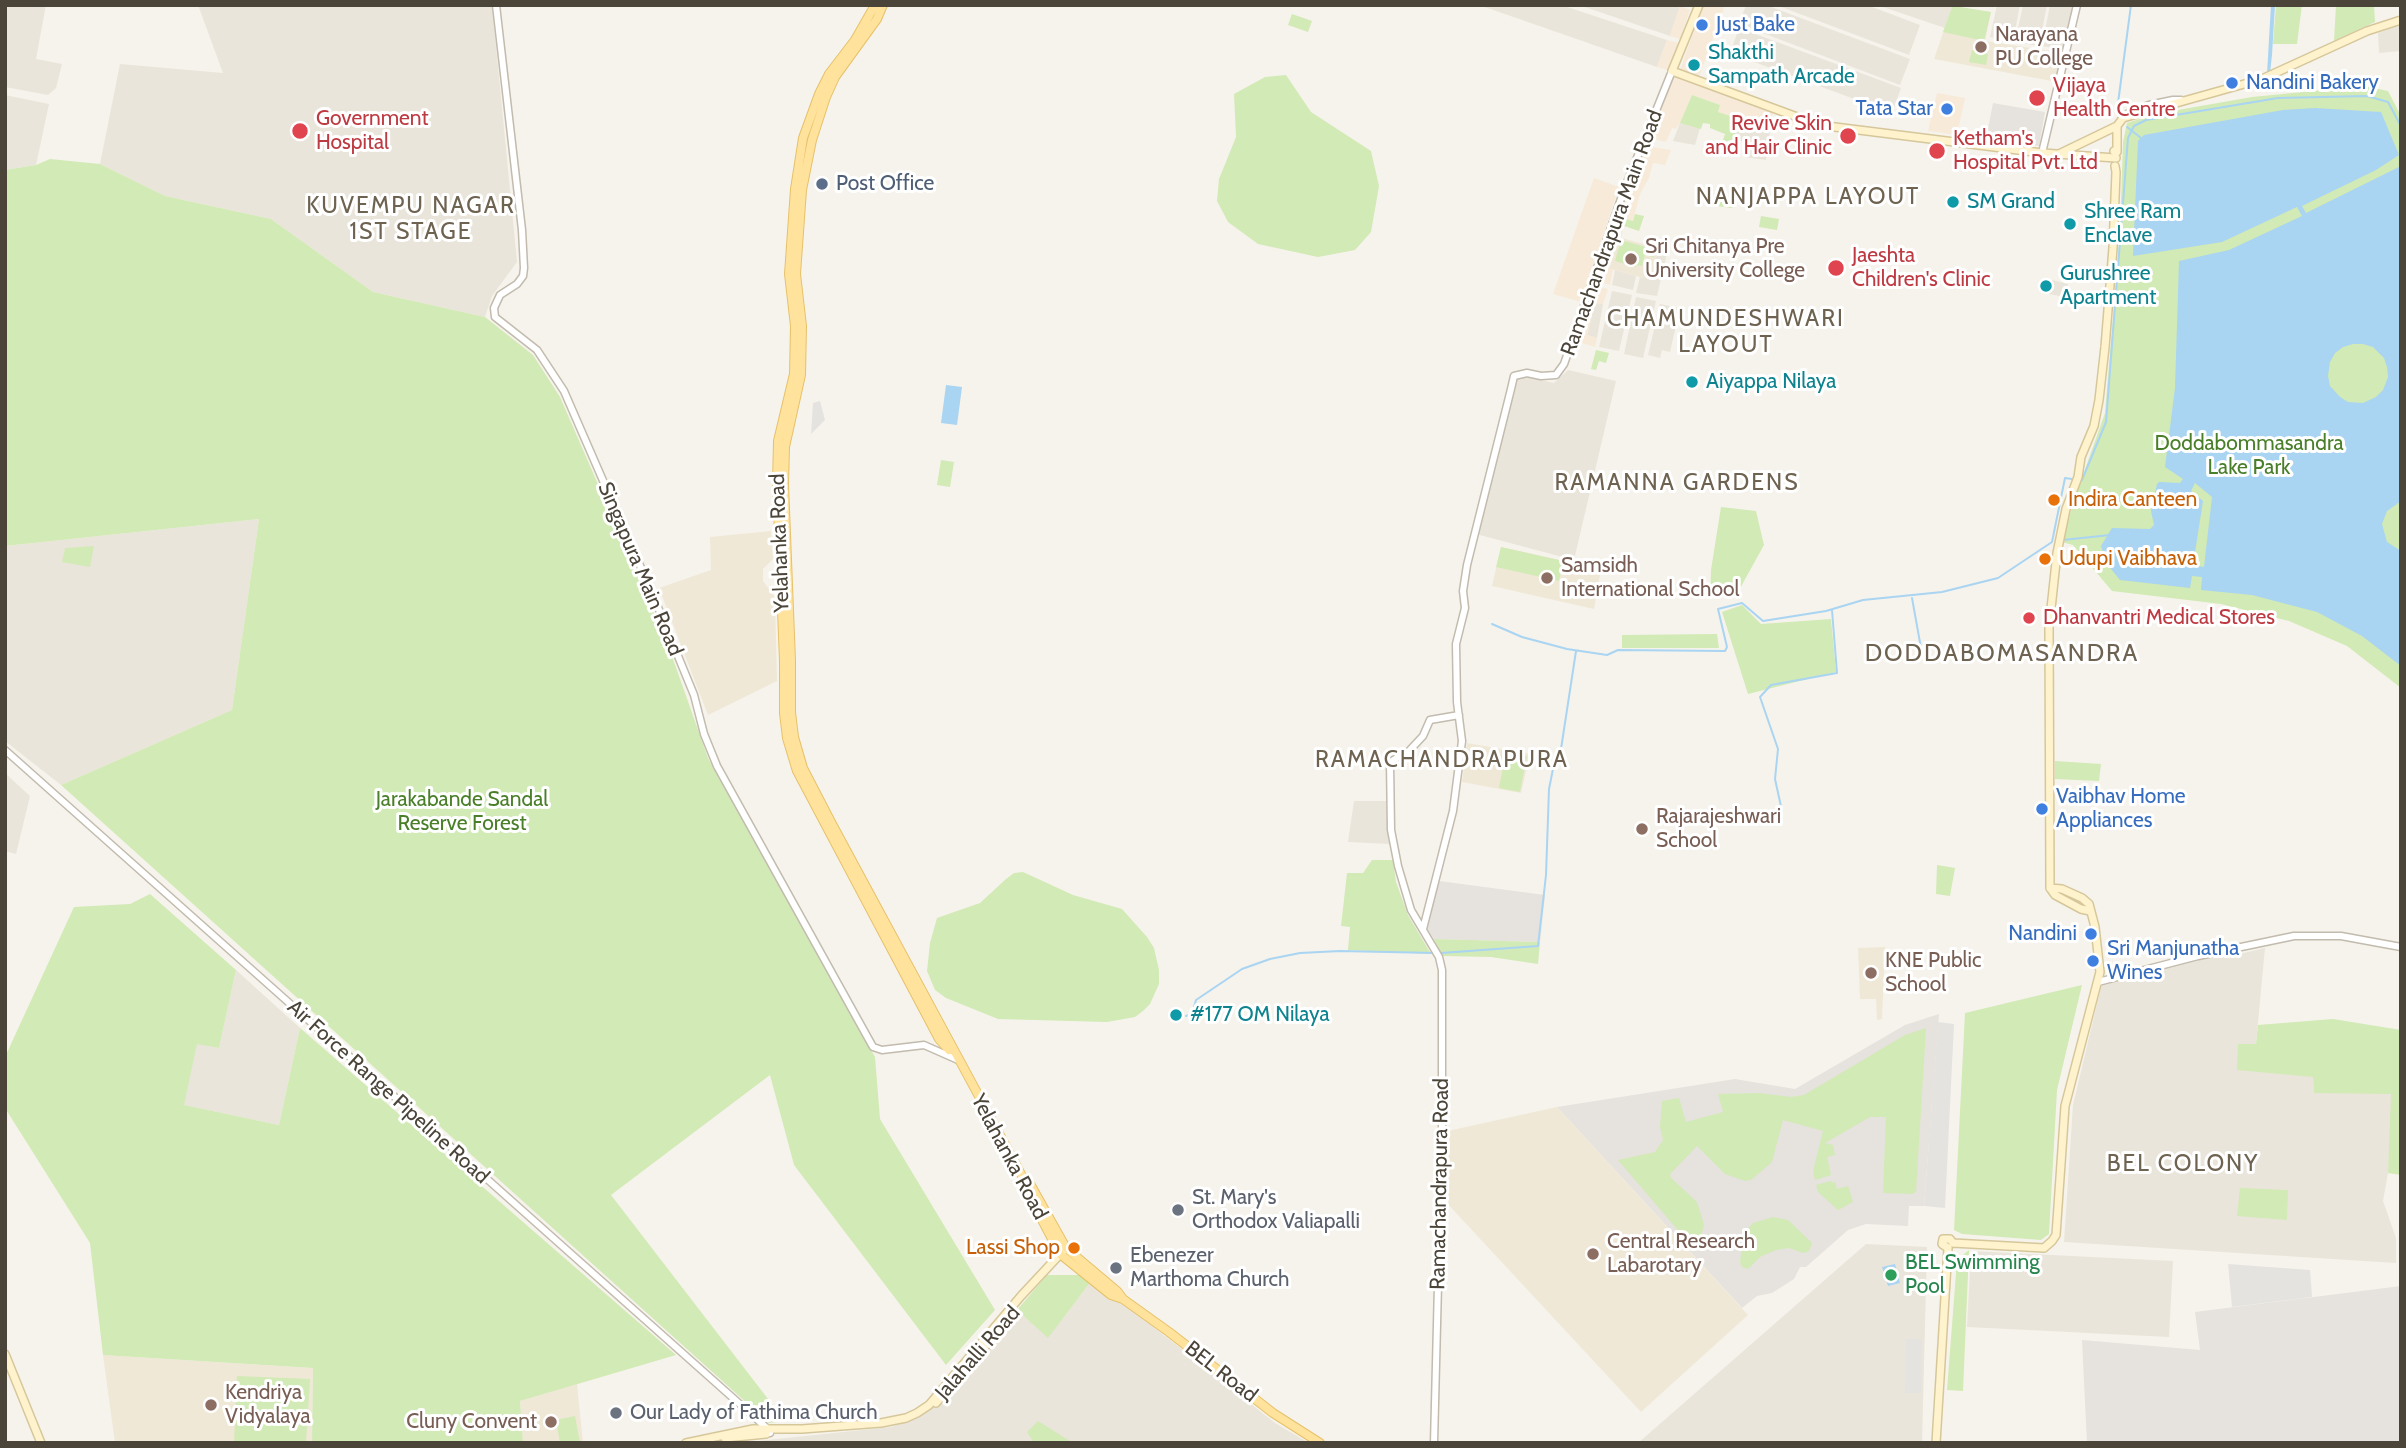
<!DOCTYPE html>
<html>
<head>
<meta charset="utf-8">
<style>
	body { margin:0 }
	#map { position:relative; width:2406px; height:1448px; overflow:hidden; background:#f6f3ec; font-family:Cabin,sans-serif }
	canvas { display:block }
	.frame { position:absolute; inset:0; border:7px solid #4b4439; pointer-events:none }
</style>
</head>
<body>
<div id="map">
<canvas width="2406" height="1448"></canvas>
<div class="frame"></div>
</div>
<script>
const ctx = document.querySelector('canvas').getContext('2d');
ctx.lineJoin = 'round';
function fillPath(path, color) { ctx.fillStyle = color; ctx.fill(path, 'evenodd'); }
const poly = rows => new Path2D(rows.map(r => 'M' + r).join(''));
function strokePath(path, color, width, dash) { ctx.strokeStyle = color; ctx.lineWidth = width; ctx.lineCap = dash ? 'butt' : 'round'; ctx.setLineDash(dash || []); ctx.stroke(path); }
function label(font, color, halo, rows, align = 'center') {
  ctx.font = font + ' Cabin,sans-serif'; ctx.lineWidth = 6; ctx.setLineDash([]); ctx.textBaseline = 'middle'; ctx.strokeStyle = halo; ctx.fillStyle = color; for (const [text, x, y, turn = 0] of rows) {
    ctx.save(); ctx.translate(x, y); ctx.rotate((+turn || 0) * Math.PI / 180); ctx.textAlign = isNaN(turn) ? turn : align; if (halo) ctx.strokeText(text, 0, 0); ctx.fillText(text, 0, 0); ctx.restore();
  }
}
const residential = poly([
	[5,5,46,5,36,59,62,64,56,88,48,95,5,87],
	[198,5,492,5,517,262,492,296,485,317,373,292,271,219,165,196,100,164,120,64,223,73],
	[1479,5,1561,5,1667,40,1657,67],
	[1579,5,1676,5,1680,6,1670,36],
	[1746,5,1766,5,1910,59,1900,85,1739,24],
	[1776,5,1867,5,1920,25,1909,55],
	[1948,5,1952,7,1945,28,1880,6],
	[1997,5,2020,5,2013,41,1990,37],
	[2023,5,2047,5,2039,46,2015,42],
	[2050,5,2073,5,2064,50,2042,46],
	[2401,25,2401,51,2379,53,2378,33],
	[1739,28,1901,88,1892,113,1730,53],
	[5,95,49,104,36,165,5,170],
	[1739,120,1771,125,1766,160,1745,157,1747,142,1734,140],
	[1680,123,1700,128,1695,145,1673,141],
	[1658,247,1668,249,1657,296,1636,293,1640,277,1650,279],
	[1615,270,1636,276,1633,290,1612,285],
	[2052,280,2068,284,2065,297,2049,294],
	[1612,291,1632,295,1619,351,1599,347],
	[1636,297,1656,301,1643,358,1624,354],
	[1593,302,1603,304,1597,338,1587,335,1591,320],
	[1660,304,1680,308,1670,352,1662,350,1660,358,1648,355],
	[1568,370,1616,381,1574,560,1476,534,1517,378,1528,377,1554,383],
	[259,519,232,710,61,785,5,741,5,546],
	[5,773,30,796,16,854,5,851],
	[1354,801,1386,801,1389,844,1348,842],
	[2265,948,2256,1044,2313,1077,2314,1093,2392,1093,2388,1173,2383,1201,2396,1238,2396,1263,2064,1242,2073,1105,2102,983,2191,959,2231,956],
	[236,970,300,1028,279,1125,183,1105,197,1043,219,1048],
	[1866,1244,1927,1247,1922,1443,1638,1443],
	[1971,1251,2173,1261,2169,1337,1967,1327],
	[1093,1279,1275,1423,1309,1443,739,1443,891,1427,921,1416,1017,1310,1048,1337]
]);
const commercial = poly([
	[1703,5,1725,5,1699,77,1680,70],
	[1680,6,1690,10,1680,39,1670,36],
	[1667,40,1678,43,1668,70,1657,67],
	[1673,76,1773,112,1771,125,1739,120,1718,112,1720,105,1692,95,1680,123,1676,129,1672,128,1666,142,1649,138],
	[1937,93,1965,98,1957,135,1928,131],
	[1645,146,1671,150,1665,165,1653,163,1649,178,1640,194,1633,221,1626,219,1621,238,1611,235],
	[1594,178,1619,187,1581,302,1553,294],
	[1603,257,1611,260,1608,268,1613,269,1610,285,1595,280],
	[1593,285,1608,289,1603,304,1593,303,1591,320,1587,335,1597,338,1595,347,1575,341]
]);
const industrial = poly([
	[1993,103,2045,112,2039,146,1986,139],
	[1439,881,1545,895,1540,942,1434,939,1426,927],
	[1939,1014,1924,1206,1909,1206,1908,1226,1866,1224,1848,1230,1806,1267,1800,1267,1794,1279,1772,1293,1757,1296,1742,1308,1557,1107,1735,1079,1795,1089,1905,1025],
	[2401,1286,2401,1443,2087,1443,2082,1340,2200,1350,2195,1312]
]);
const education = poly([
	[1952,7,1991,12,1985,41,2064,53,2057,82,1934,59],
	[1611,235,1658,248,1650,280,1608,268,1611,260,1603,257],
	[771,531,773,559,763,569,763,581,775,597,777,681,708,715,659,588,711,570,710,537],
	[1501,547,1601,569,1594,609,1492,586],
	[1467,743,1530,754,1521,793,1462,782],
	[1885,947,1882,1019,1877,1020,1876,999,1860,999,1858,948],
	[1557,1107,1748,1315,1641,1412,1444,1200,1443,1132],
	[103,1355,313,1368,312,1443,115,1443],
	[577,1384,583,1443,523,1443,520,1401]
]);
const green = poly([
	[1948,5,1991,12,1984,41,1943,32,1952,7],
	[2276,5,2302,5,2297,44,2273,44],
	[2336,5,2374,5,2375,22,2334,41],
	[1292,14,1312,21,1308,32,1288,25],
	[1972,50,1988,54,1986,65,1969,62],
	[1286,75,1311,112,1371,151,1379,186,1371,232,1355,250,1318,257,1258,244,1228,222,1217,201,1219,179,1236,137,1234,94,1265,77],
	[2365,86,2388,91,2401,116,2401,688,2347,646,2289,621,2221,604,2112,591,2073,545,2062,542,2074,500,2105,413,2120,232,2123,142,2127,123,2155,114,2252,97],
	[1692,95,1720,105,1718,112,1739,119,1733,143,1723,140,1725,134,1710,128,1710,124,1703,123,1701,129,1680,123],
	[50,159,100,164,165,196,271,219,373,292,485,317,533,355,560,397,668,645,708,758,875,1057,880,1119,995,1310,946,1365,794,1165,770,1075,611,1195,785,1421,769,1423,61,785,232,710,259,519,5,546,5,170,36,165],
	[1730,191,1735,191,1732,208,1717,206,1721,195,1729,196],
	[1635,214,1644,216,1639,231,1624,226,1626,219,1633,221],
	[1761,216,1779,219,1777,230,1759,227],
	[1621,240,1656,250,1654,257,1645,255,1642,266,1637,265,1636,267,1615,261],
	[1596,350,1609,353,1606,363,1599,361,1596,370,1591,369],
	[941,460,954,462,950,487,937,485],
	[1721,507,1756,511,1764,545,1738,592,1710,597,1711,570],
	[94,546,90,567,62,562,65,548],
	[1501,547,1563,561,1559,581,1496,567],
	[1742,605,1761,624,1831,619,1836,672,1748,694,1722,612],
	[1717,634,1719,648,1622,648,1622,635],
	[1502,751,1527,756,1520,792,1499,788,1503,767,1500,766],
	[2055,761,2101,764,2099,781,2055,779],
	[1372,860,1393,860,1396,882,1408,915,1431,954,1348,950,1350,927,1341,926,1347,873,1363,873],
	[1937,865,1955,868,1950,896,1936,894],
	[1023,872,1073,895,1122,909,1147,937,1154,948,1159,970,1159,984,1150,1004,1143,1011,1135,1017,1107,1022,998,1019,946,998,935,990,927,971,930,943,937,918,980,903,1006,879,1014,873],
	[150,894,236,970,219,1048,197,1044,184,1105,279,1125,300,1028,676,1355,520,1401,523,1443,312,1443,313,1368,103,1355,90,1243,5,1108,5,1057,74,907,130,904],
	[1434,939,1540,942,1538,964,1491,957,1442,956],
	[2082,985,2057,1090,2049,1234,2041,1240,1962,1234,1954,1230,1965,1013],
	[2333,1019,2401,1030,2401,1175,2388,1173,2391,1094,2314,1093,2313,1077,2237,1070,2238,1044,2256,1044,2258,1025],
	[1926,1028,1916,1192,1912,1194,1883,1193,1886,1117,1870,1117,1825,1143,1833,1145,1835,1155,1827,1157,1831,1175,1815,1180,1813,1171,1823,1131,1783,1120,1772,1162,1751,1180,1745,1181,1725,1174,1697,1146,1670,1174,1671,1178,1697,1202,1702,1218,1704,1225,1697,1249,1688,1242,1618,1160,1655,1152,1663,1140,1660,1127,1662,1101,1679,1098,1686,1122,1723,1112,1718,1094,1759,1093,1791,1097,1804,1095,1905,1035],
	[1831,1181,1832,1183,1835,1182,1837,1189,1848,1186,1853,1202,1838,1210,1818,1192,1816,1185],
	[2240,1188,2288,1190,2287,1220,2237,1216],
	[1773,1217,1788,1220,1812,1243,1809,1251,1803,1253,1789,1248,1776,1250,1760,1257,1748,1269,1742,1267,1740,1262,1744,1233,1753,1223],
	[1969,1250,1963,1391,1947,1390,1957,1260],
	[1047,1275,1085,1275,1092,1280,1048,1338,1017,1310],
	[237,1376,310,1379,306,1443,234,1443],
	[575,1416,580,1443,560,1443,556,1420],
	[1038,1421,1073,1443,1034,1443,1027,1432]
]);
const parking = poly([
	[820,401,825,420,811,434,813,403],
	[1938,1022,1954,1024,1945,1208,1924,1206],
	[2228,1264,2310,1270,2312,1297,2232,1307],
	[1906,1339,1922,1339,1921,1393,1905,1393]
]);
const water = poly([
	[2271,5,2275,5,2272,55,2270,73,2267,74],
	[2315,108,2381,112,2399,155,2376,170,2302,206,2306,213,2401,166,2401,501,2387,511,2382,524,2387,542,2401,551,2401,666,2362,636,2317,612,2252,595,2201,590,2202,577,2192,576,2190,588,2120,580,2107,564,2101,546,2112,528,2150,529,2154,525,2151,511,2157,484,2159,482,2180,483,2183,479,2165,467,2175,388,2179,261,2229,250,2302,216,2297,207,2222,242,2133,256,2138,141,2144,135,2283,110],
	[2353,344,2363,344,2373,347,2384,358,2387,367,2388,377,2383,390,2376,397,2363,403,2348,402,2340,397,2330,386,2328,376,2330,362,2335,353,2343,347],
	[2195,483,2212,497,2204,567,2193,565,2203,501,2191,491],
	[946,385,962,387,957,425,941,423],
	[1895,1264,1900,1283,1888,1286,1882,1267]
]);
const stream = poly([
	[2119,119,2118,103,2131,5],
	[2127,127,2141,138],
	[2082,480,2106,422,2128,138,2134,126,2146,120,2278,98,2367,96,2388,102,2401,126],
	[2063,540,2110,535],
	[1912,598,1921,648],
	[1492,624,1522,637,1567,649,1607,655,1618,650,1725,651,1727,647,1718,609,1742,603,1763,621,1826,611,1863,600,1942,592,1998,578,2052,542,2065,478,2072,479],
	[1782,811,1775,779,1778,749,1760,697,1771,685,1837,673,1832,610],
	[1441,953,1538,946,1546,875,1549,789,1553,769,1561,749,1576,651],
	[1186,1016,1192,1014,1196,1000,1242,969,1270,959,1300,953,1340,951,1435,953]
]);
const tertiary = poly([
	[496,5,522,230,524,268,523,276,517,284,500,295,494,308,495,317,537,350,564,391,655,600,694,695,704,734,717,766,873,1047,882,1050,924,1045,958,1060],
	[2123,118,2130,112,2149,105,2173,100,2181,100],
	[2042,153,2077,5],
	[5,750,769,1430,770,1433],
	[1423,929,1453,811,1462,741,1457,702,1456,644,1465,608,1463,591,1467,565,1511,389,1514,376,1527,373,1541,376,1556,375,1564,364,1624,190,1672,71],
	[2098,982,2198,956,2294,936,2341,936,2401,947],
	[1434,1443,1442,1126,1442,970,1439,957,1411,910,1398,866,1391,830,1390,762,1409,751,1423,736,1430,720,1459,715]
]);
const secondary = poly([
	[1699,5,1672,71,1819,125,2042,153,2116,158],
	[2114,151,2117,152,2117,126,2123,118,2262,79,2367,31,2401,20],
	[2059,154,2117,126],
	[2090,911,2081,909,2055,895,2050,888,2049,627,2057,553,2066,509,2078,477,2081,457,2094,426,2099,400,2105,347,2113,248,2116,172,2115,166],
	[1953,1243,2044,1248,2052,1241,2056,1235,2065,1106,2100,972,2095,927,2089,904,2082,898,2062,889,2050,888],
	[1948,1248,1942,1244,1943,1239,1950,1239,1953,1243],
	[5,1354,41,1443],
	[936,1403,995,1335],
	[725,1438,766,1434],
	[686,1443,753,1429,802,1429,881,1423,906,1418,917,1413,929,1405,1021,1296,1063,1251],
	[1936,1443,1948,1248]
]);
const primary = poly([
	[875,5,855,40,829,74,819,94,803,138,795,189,789,274,795,326,794,374,778,441,777,484,784,661,784,713,787,738,797,771,939,1039,949,1050],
	[883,5,877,19,835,77,826,97,812,140,802,190,796,274,802,326,801,375,785,447,784,484,791,661,791,712,794,737,803,768,831,822,1022,1176,1023,1184,1060,1254,1111,1295,1123,1299,1169,1332,1273,1413,1320,1443],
	[1022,1176,1029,1182,1066,1248,1117,1291,1123,1299]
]);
const markers = [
	[1702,25,7,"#3f7fe0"],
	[1981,47,7,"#8d6e63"],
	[1694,65,7,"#0f9aa8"],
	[2232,83,7,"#3f7fe0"],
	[2037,98,9,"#e0444e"],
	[1947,109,7,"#3f7fe0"],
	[300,131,9,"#e0444e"],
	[1848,136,9,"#e0444e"],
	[1937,151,9,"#e0444e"],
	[822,184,7,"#5c6f8a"],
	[1953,202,7,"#0f9aa8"],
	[2070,224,7,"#0f9aa8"],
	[1631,259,7,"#8d6e63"],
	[1836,268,9,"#e0444e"],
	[2046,286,7,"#0f9aa8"],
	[1692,382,7,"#0f9aa8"],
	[2054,500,7,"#e8710a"],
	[2045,559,7,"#e8710a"],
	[1547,578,7,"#8d6e63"],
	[2029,618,7,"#e0444e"],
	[2042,809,7,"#3f7fe0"],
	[1642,829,7,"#8d6e63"],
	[2091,934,7,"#3f7fe0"],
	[2093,961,7,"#3f7fe0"],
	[1871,973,7,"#8d6e63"],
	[1176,1015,7,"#0f9aa8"],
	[1178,1210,7,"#6b7280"],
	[1074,1248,7,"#e8710a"],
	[1593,1254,7,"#8d6e63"],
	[1116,1268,7,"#6b7280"],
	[1891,1275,7,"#2e9e5b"],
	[211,1405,7,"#8d6e63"],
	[616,1413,7,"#6b7280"],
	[551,1422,7,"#8d6e63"]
];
const shopNames = [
	["Just Bake",1716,25],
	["Nandini Bakery",2246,83],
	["Tata Star",1933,109,"right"],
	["Vaibhav Home",2056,797],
	["Appliances",2056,821],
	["Nandini",2077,934,"right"],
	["Sri Manjunatha",2107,949],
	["Wines",2107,973]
];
const educationNames = [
	["Narayana",1995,35],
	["PU College",1995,59],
	["Sri Chitanya Pre",1645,247],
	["University College",1645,271],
	["Samsidh",1561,566],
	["International School",1561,590],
	["Rajarajeshwari",1656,817],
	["School",1656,841],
	["KNE Public",1885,961],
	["School",1885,985],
	["Central Research",1607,1242],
	["Labarotary",1607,1266],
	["Kendriya",225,1393],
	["Vidyalaya",225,1417],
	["Cluny Convent",537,1422,"right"]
];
const cultureNames = [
	["Shakthi",1708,53],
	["Sampath Arcade",1708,77],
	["SM Grand",1967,202],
	["Shree Ram",2084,212],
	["Enclave",2084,236],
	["Gurushree",2060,274],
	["Apartment",2060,298],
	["Aiyappa Nilaya",1706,382],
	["#177 OM Nilaya",1190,1015]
];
const healthNames = [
	["Vijaya",2053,86],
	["Health Centre",2053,110],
	["Government",316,119],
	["Hospital",316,143],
	["Revive Skin",1832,124,"right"],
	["and Hair Clinic",1832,148,"right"],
	["Ketham's",1953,139],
	["Hospital Pvt. Ltd",1953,163],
	["Jaeshta",1852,256],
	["Children's Clinic",1852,280],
	["Dhanvantri Medical Stores",2043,618]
];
const serviceNames = [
	["Post Office",836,184]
];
const streetNames = [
	["Ramachandrapura Main Road",1612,233,-70],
	["Yelahanka Road",780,543,-92],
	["Singapura Main Road",640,569,67],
	["Air Force Range Pipeline Road",388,1092,42],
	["Yelahanka Road",1009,1157,62],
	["Ramachandrapura Road",1440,1184,-89],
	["Jalahalli Road",978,1353,-49],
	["BEL Road",1221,1372,38]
];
const parkNames = [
	["Doddabommasandra",2249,444],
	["Lake Park",2249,468],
	["Jarakabande Sandal",462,800],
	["Reserve Forest",462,824]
];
const foodNames = [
	["Indira Canteen",2068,500],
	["Udupi Vaibhava",2059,559],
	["Lassi Shop",1060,1248,"right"]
];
const worshipNames = [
	["St. Mary's",1192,1198],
	["Orthodox Valiapalli",1192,1222],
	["Ebenezer",1130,1256],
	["Marthoma Church",1130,1280],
	["Our Lady of Fathima Church",630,1413]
];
const leisureNames = [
	["BEL Swimming",1905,1263],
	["Pool",1905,1287]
];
const neighbourhoodNames = [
	["NANJAPPA LAYOUT",1808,197],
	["KUVEMPU NAGAR",411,206],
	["1ST STAGE",411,232],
	["CHAMUNDESHWARI",1726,319],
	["LAYOUT",1726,345],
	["RAMANNA GARDENS",1677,483],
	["RAMACHANDRAPURA",1442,760],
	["BEL COLONY",2183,1164]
];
const quarterNames = [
	["DODDABOMASANDRA",2002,654]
];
fillPath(residential, '#eae5da');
fillPath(commercial, '#f7ead8');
fillPath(industrial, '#e6e2dd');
fillPath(education, '#efe8d6');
fillPath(green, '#d2eab5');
fillPath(parking, '#e5e3e0');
fillPath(water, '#a9d4f2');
strokePath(stream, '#a9d4f2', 2);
strokePath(tertiary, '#c2bbae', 9);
strokePath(secondary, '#d6c79b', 10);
strokePath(primary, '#e6c16a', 10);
strokePath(tertiary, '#fff', 6);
strokePath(secondary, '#fff3cd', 7);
strokePath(primary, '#ffe39c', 8);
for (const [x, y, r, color] of markers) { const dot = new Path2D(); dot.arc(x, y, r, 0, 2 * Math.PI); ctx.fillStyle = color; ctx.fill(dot); strokePath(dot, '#fff', 2.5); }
label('21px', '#366cbe', '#fff', shopNames, 'left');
label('21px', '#785e54', '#fff', educationNames, 'left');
label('21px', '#0d838f', '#fff', cultureNames, 'left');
label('21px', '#be3a42', '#fff', healthNames, 'left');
label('21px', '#4e5e75', '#fff', serviceNames, 'left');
label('21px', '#4b4439', '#fff', streetNames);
label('21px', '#4a7f2a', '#fff', parkNames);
label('21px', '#c56008', '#fff', foodNames, 'left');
label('21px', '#5b616d', '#fff', worshipNames, 'left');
label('21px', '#27864d', '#fff', leisureNames, 'left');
ctx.letterSpacing = '2px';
label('23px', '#6e6250', '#fff', neighbourhoodNames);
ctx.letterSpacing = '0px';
ctx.letterSpacing = '2px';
label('24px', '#6e6250', '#fff', quarterNames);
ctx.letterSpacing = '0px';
</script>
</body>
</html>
